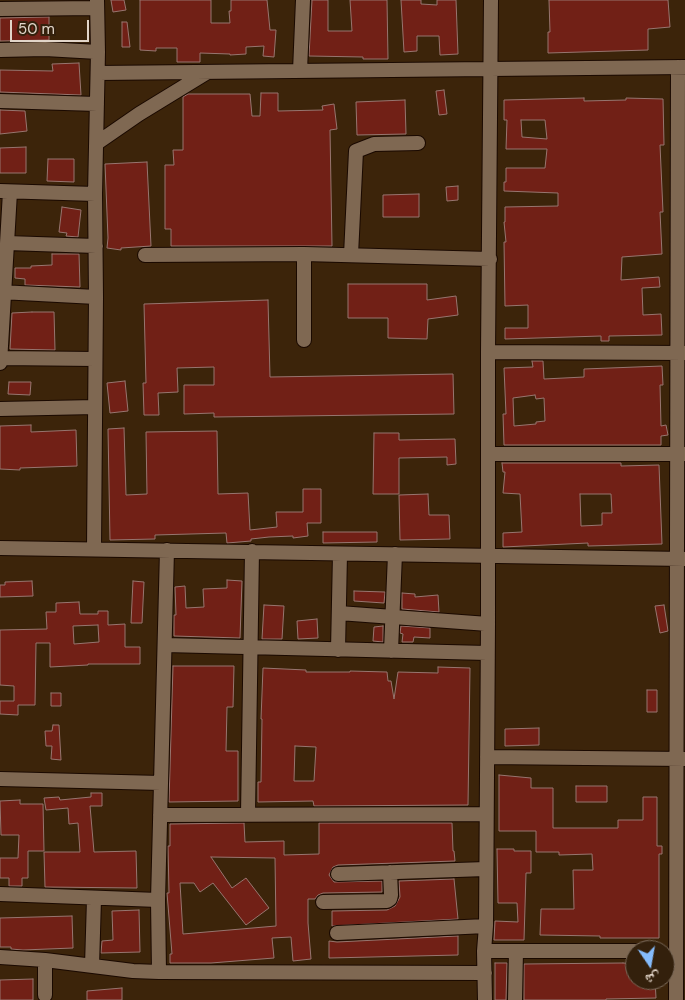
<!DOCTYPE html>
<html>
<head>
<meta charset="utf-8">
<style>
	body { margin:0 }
	#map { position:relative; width:685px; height:1000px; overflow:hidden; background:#33200c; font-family:"DM Sans","Noto Naskh Arabic",sans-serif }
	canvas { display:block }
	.north { position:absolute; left:625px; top:940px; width:50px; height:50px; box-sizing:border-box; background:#33200c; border:1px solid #796858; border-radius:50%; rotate:168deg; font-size:14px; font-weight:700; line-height:20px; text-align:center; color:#e2d5c9 }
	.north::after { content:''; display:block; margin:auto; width:18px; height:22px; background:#85bbfb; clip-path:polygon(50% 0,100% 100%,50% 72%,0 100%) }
	.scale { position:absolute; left:10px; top:20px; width:79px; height:22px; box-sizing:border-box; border:2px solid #e2d5c9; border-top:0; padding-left:6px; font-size:15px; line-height:18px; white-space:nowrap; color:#e2d5c9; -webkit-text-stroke:4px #33200c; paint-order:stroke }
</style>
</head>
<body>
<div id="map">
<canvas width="685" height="1000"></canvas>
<div class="north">ش</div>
<div class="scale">50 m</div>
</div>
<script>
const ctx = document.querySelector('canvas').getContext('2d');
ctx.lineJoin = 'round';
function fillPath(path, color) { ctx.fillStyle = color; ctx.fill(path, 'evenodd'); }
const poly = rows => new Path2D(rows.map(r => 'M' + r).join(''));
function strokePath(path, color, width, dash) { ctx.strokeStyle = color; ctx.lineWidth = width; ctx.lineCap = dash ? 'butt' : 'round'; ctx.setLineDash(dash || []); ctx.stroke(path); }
const built = poly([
	[0,0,685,0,685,1000,0,1000],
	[635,950,665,950,665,980,635,980]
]);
const building = poly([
	[111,0,124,0,126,10,113,12,111,0],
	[140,0,211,0,211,23,230,23,229,11,231,11,231,0,267,0,270,30,276,30,274,57,263,56,264,46,246,47,246,54,230,55,230,54,200,53,200,62,177,62,177,48,156,48,156,51,140,50,140,0],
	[312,0,328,0,328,31,352,31,350,0,387,0,388,59,363,59,363,57,309,56,312,0],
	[401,0,421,0,421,4,437,5,437,0,456,0,458,54,440,55,439,36,417,36,417,51,404,52,401,0],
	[549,0,668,0,670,27,648,29,648,50,548,53,548,32,550,32,549,0],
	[49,17,49,40,0,41,0,18,49,17],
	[122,22,127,22,130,47,122,47,122,22],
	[79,63,81,95,0,92,0,70,53,71,52,64,79,63],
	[444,90,447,114,439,115,436,91,444,90],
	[261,93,278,93,278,111,323,110,322,106,334,104,337,129,330,130,332,246,171,246,171,229,165,229,165,165,174,165,173,150,183,150,183,97,188,94,250,94,252,116,260,116,261,93],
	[584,98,584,101,626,100,626,98,663,99,664,145,660,145,663,212,660,212,662,254,622,257,621,280,659,277,660,287,642,288,643,315,661,314,662,335,609,336,609,341,601,341,601,336,505,339,505,328,528,328,528,305,505,306,504,242,506,242,504,222,505,222,505,207,558,206,558,193,504,191,504,182,506,182,506,168,545,168,547,149,506,149,507,120,504,120,504,100,584,98],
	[521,120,545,120,547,139,522,137,521,120],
	[405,100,406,134,357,135,356,102,405,100],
	[0,110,25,111,27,131,0,134,0,110],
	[26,147,26,173,0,173,0,148,26,147],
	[48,159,74,159,74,182,47,181,48,159],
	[147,162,151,246,121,248,121,250,107,248,108,238,105,164,147,162],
	[458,186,458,200,447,201,446,187,458,186],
	[419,194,419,217,383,217,383,195,419,194],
	[62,207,81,210,78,237,66,236,67,233,59,232,62,207],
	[52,254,79,254,80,287,25,285,25,279,15,278,15,268,31,268,31,266,52,265,52,254],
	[348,284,427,284,427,300,456,296,458,315,428,319,427,339,388,338,388,318,348,318,348,284],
	[268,300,270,377,453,374,454,414,214,417,214,413,184,414,184,385,214,385,214,367,177,368,178,392,158,393,159,415,144,415,143,383,146,383,144,304,268,300],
	[32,312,54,312,55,350,10,349,12,313,32,312],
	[532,361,543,361,544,379,584,377,584,369,662,366,663,385,660,385,661,426,666,425,668,435,661,436,661,445,504,445,503,414,506,414,504,368,533,367,532,361],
	[535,395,536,399,544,398,545,421,536,422,536,424,514,426,513,398,535,395],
	[125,381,128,411,110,413,107,383,125,381],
	[9,382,31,382,30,395,8,394,9,382],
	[31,425,31,432,76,430,77,466,20,468,20,470,0,469,0,426,31,425],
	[124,428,126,495,147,494,146,432,217,431,218,494,248,493,250,530,277,527,276,512,303,512,303,489,321,489,321,523,307,523,308,536,293,538,293,536,269,537,251,539,251,541,227,543,226,533,155,535,155,539,110,540,108,429,124,428],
	[374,433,399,433,399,440,455,439,456,464,447,465,447,457,399,458,399,494,373,494,374,433],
	[502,463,621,463,621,466,659,465,662,544,588,546,588,543,503,547,503,533,522,532,520,494,503,493,505,472,503,472,502,463],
	[580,494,611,494,612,513,602,513,602,525,581,526,580,494],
	[428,494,429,515,449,515,450,539,400,540,399,495,428,494],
	[323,532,377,532,377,542,323,543,323,532],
	[227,580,242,581,240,638,174,636,174,615,176,615,175,587,185,586,186,608,204,607,203,589,227,588,227,580],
	[32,581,33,596,0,597,0,585,5,585,5,582,32,581],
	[133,581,144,582,142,623,131,623,133,581],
	[354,591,385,592,384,603,354,601,354,591],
	[402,593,415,594,415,597,438,595,439,612,402,609,402,593],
	[79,602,80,614,98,614,98,611,108,611,108,625,125,624,125,647,140,647,140,664,88,664,88,665,50,667,50,643,36,643,35,705,18,705,18,715,0,714,0,701,14,701,14,686,0,685,0,630,47,629,46,612,56,612,56,603,79,602],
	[98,625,99,642,74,644,73,626,98,625],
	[264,605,284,606,282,639,262,639,264,605],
	[664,605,668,631,660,633,655,606,664,605],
	[317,619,318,638,298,639,297,621,317,619],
	[383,626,383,642,373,641,374,627,383,626],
	[401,626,430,628,430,638,414,637,413,642,402,642,403,634,400,633,401,626],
	[173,666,234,666,233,707,227,707,226,751,238,751,238,801,169,802,173,666],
	[438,667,470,668,468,805,314,806,313,801,258,802,258,782,261,782,262,719,261,719,263,668,306,670,306,672,350,672,350,671,387,672,388,681,391,681,394,699,398,672,438,673,438,667],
	[295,746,316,747,314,781,294,781,295,746],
	[647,690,657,690,657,712,647,712,647,690],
	[51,693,61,693,61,706,51,706,51,693],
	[53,725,59,725,61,760,51,759,52,746,46,746,45,731,52,731,53,725],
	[539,728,539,745,505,746,505,729,539,728],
	[499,775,531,778,531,788,553,788,553,828,618,828,618,820,643,820,643,797,657,797,657,846,662,846,662,854,659,854,659,938,600,938,600,936,540,935,541,909,574,909,573,870,593,870,592,854,559,855,559,852,536,852,536,831,499,831,499,775],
	[576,786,607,786,607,802,576,802,576,786],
	[91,793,102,793,102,806,90,806,94,852,136,851,137,888,45,887,44,852,80,852,78,823,69,824,68,808,46,810,44,798,59,797,60,800,91,797,91,793],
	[20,800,20,804,43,804,44,851,28,851,28,878,22,878,22,886,9,886,9,878,0,878,0,858,18,858,19,835,1,835,0,801,20,800],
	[244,823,245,842,284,841,284,855,319,854,319,823,452,823,453,851,454,851,455,861,338,865,333,867,329,875,334,882,382,881,382,892,323,893,318,895,315,899,308,899,308,923,311,959,293,961,291,937,272,938,274,958,211,963,170,963,170,954,172,954,167,893,169,893,168,846,170,846,170,824,244,823],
	[211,857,275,858,276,926,183,934,180,883,194,883,200,892,213,883,246,925,269,908,246,878,232,888,211,857],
	[497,849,514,849,514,851,531,851,531,873,526,873,524,940,494,940,495,921,518,922,517,903,498,903,497,849],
	[454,879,458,919,332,926,332,911,387,910,395,906,400,897,399,881,454,879],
	[139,910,140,952,101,953,102,941,113,940,112,911,139,910],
	[72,916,73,948,23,950,11,949,11,947,0,947,0,918,72,916],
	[458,936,458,955,329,958,329,941,337,942,458,936],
	[495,963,507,963,506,1000,495,1000,495,963],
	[623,963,635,964,635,980,655,980,656,998,606,999,606,1000,524,1000,524,964,623,963],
	[33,979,33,1000,0,1000,0,980,33,979],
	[122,988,122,1000,87,1000,87,991,122,988]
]);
const minor = poly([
	[0,9,97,8],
	[0,50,45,49,98,52],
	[300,71,303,0],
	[98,73,685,67],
	[0,101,97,104],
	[97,143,139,114,206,73],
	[0,191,95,194],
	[7,243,96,246],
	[145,255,304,254,490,259],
	[351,255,356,151,374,144,418,143],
	[0,292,96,297],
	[304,340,304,254],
	[488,352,685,353],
	[0,358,95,359],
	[0,363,10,192],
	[0,409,95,407],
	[489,454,684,454],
	[0,548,684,559],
	[94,549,96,297,95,194,98,52,97,0],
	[339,613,488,624],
	[165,645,487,653],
	[338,650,340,554],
	[391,651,395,554],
	[487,757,685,759],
	[0,779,161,783],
	[248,814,252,551],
	[160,815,486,814],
	[338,874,486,869],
	[0,894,158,900],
	[323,902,387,901,390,899,391,895,390,872],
	[337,933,486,926],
	[484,951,635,951],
	[0,957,45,960,133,971,159,972,485,973],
	[92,966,94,899],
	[159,972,158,900,167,550],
	[45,995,45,960],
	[485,1000,484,951,486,926,488,624,488,352,491,0],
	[515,1000,516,951],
	[676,1000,678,67]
]);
fillPath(built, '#3c240a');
fillPath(building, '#712016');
strokePath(building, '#97756f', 1);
strokePath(minor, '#1a0900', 16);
strokePath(minor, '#7f6852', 14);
</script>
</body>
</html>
